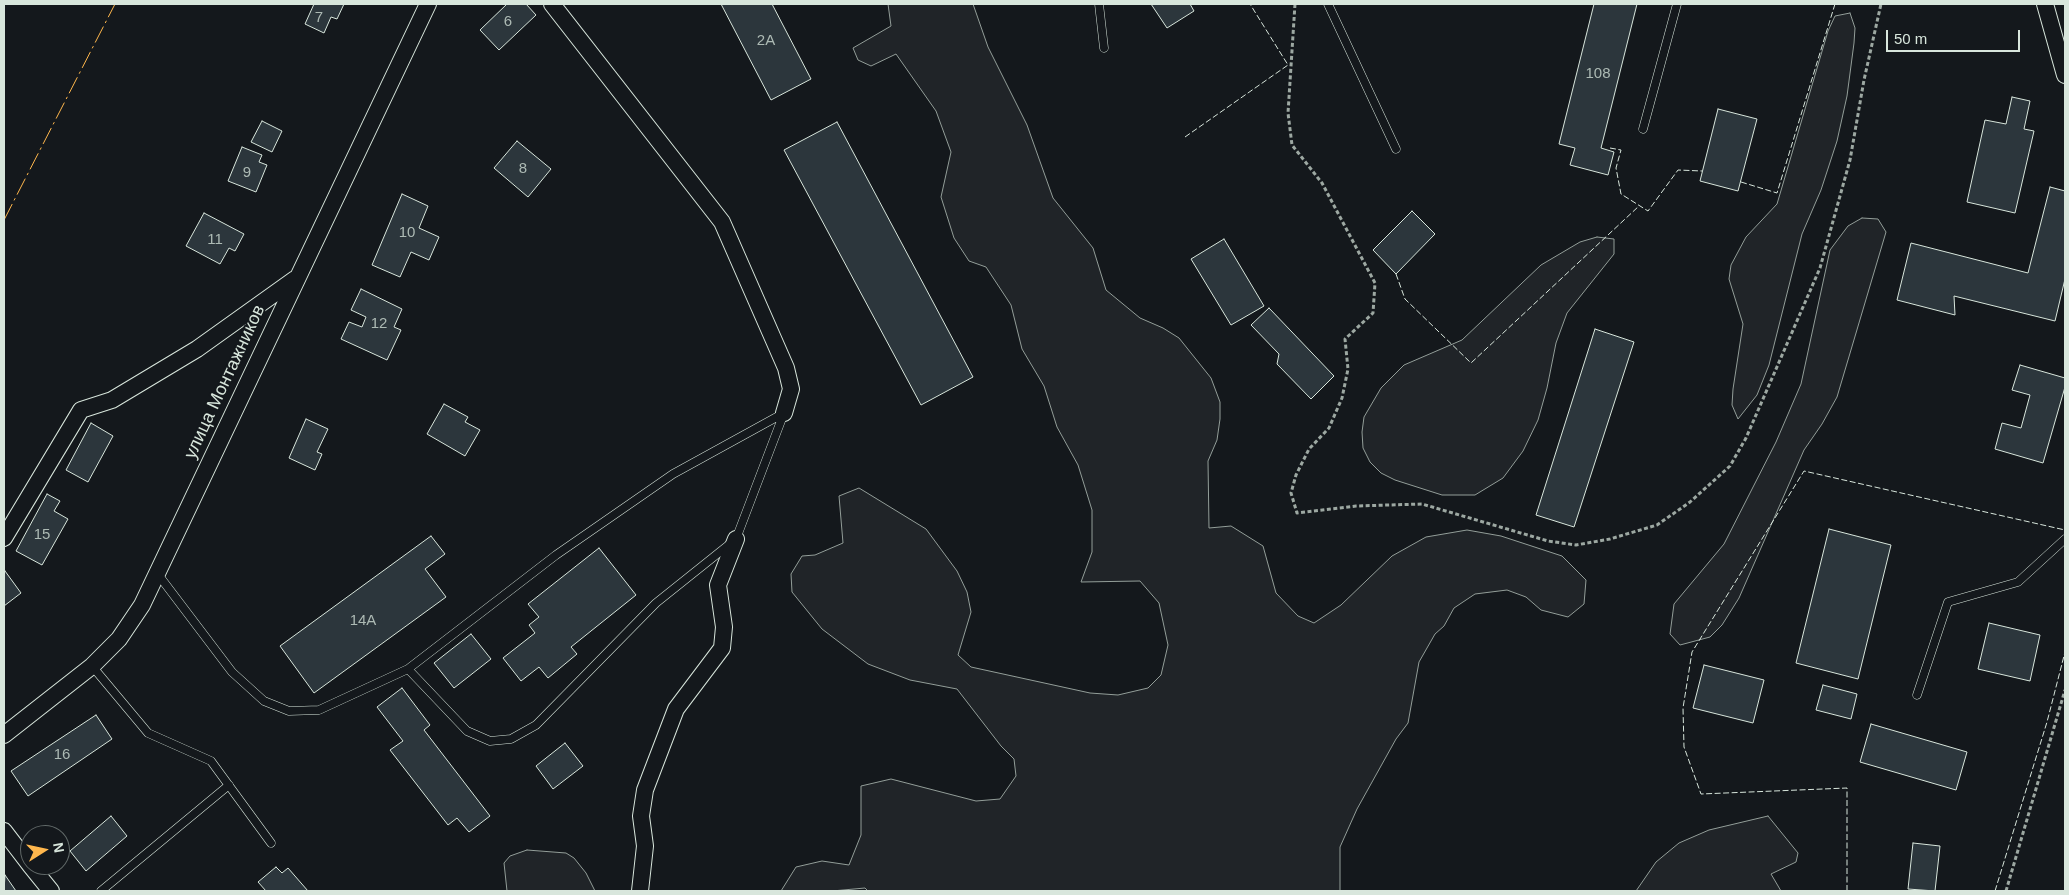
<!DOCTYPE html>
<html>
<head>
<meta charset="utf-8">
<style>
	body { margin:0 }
	#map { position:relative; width:2069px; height:895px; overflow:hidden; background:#14181c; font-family:Helvetica,sans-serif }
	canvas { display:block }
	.frame { position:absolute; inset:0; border:5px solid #d8e6dc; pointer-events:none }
	.north { position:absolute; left:20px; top:825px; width:50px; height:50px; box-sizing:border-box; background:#14181c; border:1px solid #626a69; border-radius:50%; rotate:80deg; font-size:14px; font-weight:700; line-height:20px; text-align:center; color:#d8e6dc }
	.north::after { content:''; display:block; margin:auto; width:18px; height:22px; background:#ffb74d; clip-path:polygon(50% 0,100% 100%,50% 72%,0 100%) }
	.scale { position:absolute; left:1886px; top:30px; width:134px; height:22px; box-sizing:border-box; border:2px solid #d8e6dc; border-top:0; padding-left:6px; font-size:15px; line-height:18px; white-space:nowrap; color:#d8e6dc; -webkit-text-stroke:4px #14181c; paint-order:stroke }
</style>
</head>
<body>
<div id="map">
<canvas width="2069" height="895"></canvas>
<div class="frame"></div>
<div class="north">N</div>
<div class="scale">50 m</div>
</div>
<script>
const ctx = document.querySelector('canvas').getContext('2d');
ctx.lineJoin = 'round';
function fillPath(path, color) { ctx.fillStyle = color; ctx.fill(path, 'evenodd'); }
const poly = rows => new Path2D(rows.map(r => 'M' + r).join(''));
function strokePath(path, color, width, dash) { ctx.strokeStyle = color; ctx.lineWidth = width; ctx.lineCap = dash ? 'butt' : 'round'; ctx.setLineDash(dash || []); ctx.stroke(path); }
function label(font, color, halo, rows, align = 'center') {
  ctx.font = font + ' Helvetica,sans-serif'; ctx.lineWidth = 4; ctx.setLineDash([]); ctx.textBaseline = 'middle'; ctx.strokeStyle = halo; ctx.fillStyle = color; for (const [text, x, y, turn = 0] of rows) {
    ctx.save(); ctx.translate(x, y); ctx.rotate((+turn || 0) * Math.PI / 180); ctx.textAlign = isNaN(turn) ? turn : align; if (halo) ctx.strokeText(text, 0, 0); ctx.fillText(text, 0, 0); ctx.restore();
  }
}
const green = poly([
	[888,4,973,4,988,47,1027,125,1053,198,1093,248,1106,290,1140,318,1163,328,1179,338,1211,378,1220,402,1220,419,1217,440,1208,461,1209,528,1231,526,1263,546,1276,593,1298,616,1314,623,1341,605,1392,556,1426,537,1467,530,1501,536,1562,556,1586,580,1584,604,1568,617,1541,610,1526,597,1507,590,1475,594,1454,608,1444,626,1435,634,1419,662,1408,723,1396,739,1357,809,1340,847,1340,891,868,891,865,888,832,891,781,891,796,867,822,861,849,865,861,835,861,786,891,779,976,801,1000,799,1016,776,1014,759,1001,746,957,689,910,680,868,664,822,629,792,592,791,574,802,556,815,555,843,543,839,496,859,488,926,529,957,571,967,592,971,612,958,655,971,667,1090,693,1118,695,1148,688,1161,675,1168,645,1159,603,1140,581,1081,582,1092,552,1092,510,1078,465,1057,427,1044,386,1022,349,1011,305,986,267,969,261,954,238,941,197,951,152,936,111,896,54,871,66,858,60,853,48,891,26,888,4],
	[1850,13,1855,28,1854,43,1847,96,1837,141,1821,190,1802,234,1769,365,1757,395,1738,419,1732,405,1733,389,1743,324,1729,279,1731,265,1746,237,1777,204,1828,31,1835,16,1850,13],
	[1862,218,1878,219,1886,232,1837,397,1822,424,1804,450,1739,598,1722,625,1710,637,1680,645,1670,634,1674,604,1724,544,1776,442,1801,384,1830,250,1848,226,1862,218],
	[1597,237,1614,239,1614,254,1567,313,1556,343,1547,388,1538,420,1523,451,1503,478,1475,495,1442,495,1395,480,1381,473,1370,462,1363,448,1362,432,1364,417,1381,388,1404,365,1462,340,1541,265,1580,242,1597,237],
	[1768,816,1798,853,1796,862,1771,874,1781,891,1636,891,1656,862,1679,843,1709,830,1768,816],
	[527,850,566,853,574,858,586,873,595,891,507,891,504,863,510,856,527,850]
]);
const building = poly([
	[314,4,344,4,337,19,331,17,324,33,305,24,314,4],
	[507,4,526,4,536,15,499,50,480,30,507,4],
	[721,4,772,4,811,79,771,100,721,4],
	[1151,4,1190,4,1194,11,1167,28,1151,4],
	[1594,4,1637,4,1601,148,1614,152,1608,175,1570,165,1575,148,1559,144,1594,4],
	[2012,97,2030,101,2024,129,2034,131,2015,213,1967,202,1985,120,2006,124,2012,97],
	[1718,109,1757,119,1738,191,1700,181,1718,109],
	[262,121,282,131,272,152,251,142,262,121],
	[837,122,973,377,921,405,784,150,837,122],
	[517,141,551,169,528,197,494,168,517,141],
	[242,147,262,155,259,162,267,165,256,192,228,181,242,147],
	[2050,187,2065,191,2065,279,2055,321,1954,296,1955,315,1897,300,1911,243,2028,273,2050,187],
	[402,194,428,206,419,228,439,237,429,260,411,252,400,277,372,265,402,194],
	[1412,211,1435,234,1396,274,1373,250,1412,211],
	[204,213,244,234,235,251,229,248,220,264,186,246,204,213],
	[1224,239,1264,306,1231,325,1191,259,1224,239],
	[361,289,402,309,394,327,401,330,387,360,341,339,349,322,362,327,366,317,351,310,361,289],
	[1269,308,1334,376,1311,399,1277,364,1279,354,1251,325,1269,308],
	[1595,329,1634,342,1574,527,1536,515,1595,329],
	[2020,365,2065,378,2065,387,2043,463,1995,449,2002,423,2021,428,2030,395,2012,390,2020,365],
	[444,404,468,417,465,422,480,430,465,456,427,434,444,404],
	[306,419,328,429,317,452,322,454,315,470,289,458,306,419],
	[91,423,113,436,88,482,66,470,91,423],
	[47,494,60,501,54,511,68,519,42,565,16,551,47,494],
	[1829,529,1891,545,1858,679,1796,663,1829,529],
	[431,536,445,554,425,569,446,597,314,693,280,646,431,536],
	[599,548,636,595,571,647,577,654,548,678,539,667,521,681,503,658,535,633,529,625,539,617,528,604,599,548],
	[5,571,21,593,4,606,4,572,5,571],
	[1989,623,2040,635,2030,681,1978,669,1989,623],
	[471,634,491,659,454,688,434,663,471,634],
	[1704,665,1764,680,1753,723,1693,708,1704,665],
	[1823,685,1857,694,1851,719,1816,710,1823,685],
	[402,688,430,725,424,730,490,816,469,832,457,818,448,825,390,750,403,741,377,707,402,688],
	[96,715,112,739,28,796,11,771,96,715],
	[1871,724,1967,752,1956,790,1860,762,1871,724],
	[565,743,583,766,553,789,536,766,565,743],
	[111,816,127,836,86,871,70,851,111,816],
	[1913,843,1940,846,1935,891,1908,889,1913,843],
	[276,867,282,873,288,868,308,891,266,891,258,882,276,867],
	[5,875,16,891,4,891,5,875]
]);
const path = poly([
	[1295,4,1288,113,1292,145,1322,183,1375,283,1373,313,1345,339,1348,369,1342,398,1329,428,1309,449,1296,475,1291,493,1297,513,1356,506,1422,504,1548,541,1576,545,1610,539,1657,525,1690,502,1730,466,1746,438,1820,268,1850,160,1864,80,1881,4],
	[2006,891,2065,690]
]);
const service = poly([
	[1099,4,1104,48],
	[1328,4,1396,149],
	[1643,129,1677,4],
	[157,573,232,672,264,701,289,711,319,710,408,669,556,555,673,474,784,413],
	[92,666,148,733,211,761,271,843],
	[408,669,467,731,490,741,511,739,536,725,656,603,736,539,784,413],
	[1917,695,1948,602,2018,582,2065,539],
	[101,891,229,785]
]);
const minor = poly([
	[552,4,722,222,786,368,791,389,784,413],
	[2045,4,2065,75],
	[4,538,81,410,112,400,197,349,295,279],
	[4,735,92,666,119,639,142,605,428,4],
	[4,831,30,865],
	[30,865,51,891],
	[640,891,645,846,641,816,645,790,676,709,722,648,724,627,718,585,736,539]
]);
const fence = poly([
	[1185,137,1288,65,1250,4],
	[1610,148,1621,150,1616,168,1621,194,1648,211,1678,170,1702,171],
	[1741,182,1777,193,1835,4],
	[1396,274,1405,299,1471,363,1639,206],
	[1847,891,1847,788,1701,794,1684,747,1683,708,1692,652,1804,471,2065,530],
	[1995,891,2047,722,2065,652]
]);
const power = poly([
	[4,220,115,4]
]);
const numberNames = [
	["7",319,18],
	["6",508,22],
	["2А",766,41],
	["108",1598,74],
	["8",523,169],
	["9",247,173],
	["10",407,233],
	["11",215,240],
	["12",379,324],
	["15",42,535],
	["14А",363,621],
	["16",62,755]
];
const streetNames = [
	["улица Монтажников",225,382,-65]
];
fillPath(green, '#202428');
strokePath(green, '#939e99', 1);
fillPath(building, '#2c363c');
strokePath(building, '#d8e6dc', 1);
strokePath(service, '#d8e6dc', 9);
strokePath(minor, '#d8e6dc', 18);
strokePath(path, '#9da8a2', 3, [4, 2.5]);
strokePath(service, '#14181c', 8);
strokePath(minor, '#14181c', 16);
strokePath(fence, '#d8e6dc', 1, [6, 2.5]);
strokePath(power, '#ffb74d', 1, [18, 4, 2.5, 4]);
label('15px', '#adbab4', null, numberNames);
label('18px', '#d8e6dc', '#14181c', streetNames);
</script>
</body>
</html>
